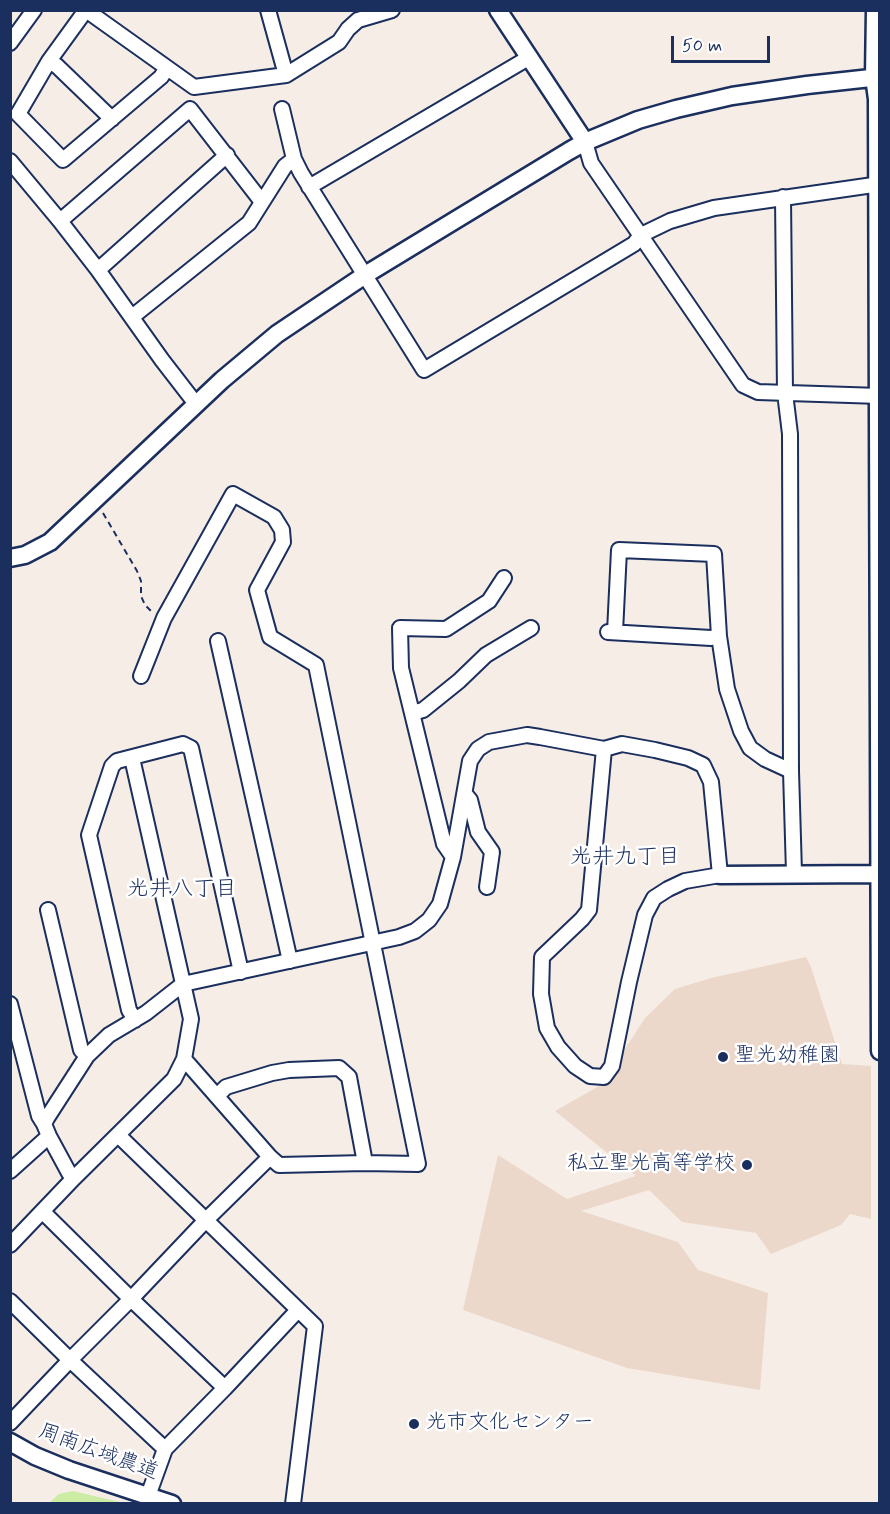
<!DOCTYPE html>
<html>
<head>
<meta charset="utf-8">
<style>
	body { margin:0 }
	#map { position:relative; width:890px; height:1514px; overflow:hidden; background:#f6ede7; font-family:Mynerve,sans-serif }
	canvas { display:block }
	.frame { position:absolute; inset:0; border:12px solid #1b2f5e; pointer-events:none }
	.scale { position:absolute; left:671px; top:36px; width:99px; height:27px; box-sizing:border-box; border:3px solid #1b2f5e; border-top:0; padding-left:8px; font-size:18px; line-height:21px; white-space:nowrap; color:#1b2f5e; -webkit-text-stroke:4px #fff; paint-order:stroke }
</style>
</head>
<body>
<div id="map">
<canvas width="890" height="1514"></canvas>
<div class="frame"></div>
<div class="scale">50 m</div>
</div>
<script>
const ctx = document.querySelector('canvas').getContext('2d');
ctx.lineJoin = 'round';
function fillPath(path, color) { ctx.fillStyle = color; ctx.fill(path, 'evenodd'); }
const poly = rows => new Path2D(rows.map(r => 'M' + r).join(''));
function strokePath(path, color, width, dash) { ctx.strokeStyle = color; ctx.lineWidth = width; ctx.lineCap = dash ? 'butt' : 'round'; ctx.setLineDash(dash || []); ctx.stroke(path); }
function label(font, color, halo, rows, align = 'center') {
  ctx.font = font + ' Mynerve,"Klee One",sans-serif'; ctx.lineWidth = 5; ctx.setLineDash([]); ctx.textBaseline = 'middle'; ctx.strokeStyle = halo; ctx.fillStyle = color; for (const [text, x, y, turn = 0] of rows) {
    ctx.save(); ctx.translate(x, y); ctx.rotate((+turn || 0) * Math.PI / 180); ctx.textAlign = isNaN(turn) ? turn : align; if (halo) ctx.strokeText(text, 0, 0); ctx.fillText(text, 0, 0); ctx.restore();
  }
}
const built = poly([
	[806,957,811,967,842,1064,871,1066,871,1219,850,1214,841,1225,771,1254,756,1233,682,1222,649,1190,581,1211,678,1242,698,1270,768,1293,760,1390,627,1368,463,1310,498,1155,567,1199,636,1176,555,1111,615,1077,625,1049,645,1018,675,989,711,978]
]);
const green = poly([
	[73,1491,124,1503,49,1503,59,1494]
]);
const path = poly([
	[103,513,137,571,141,581,141,596,145,605,153,613]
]);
const minor = poly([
	[86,10,194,87,286,75,339,42,348,29,358,20,392,10],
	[86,10,49,61,18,114,63,160,161,77,167,68],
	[268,10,286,75],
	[10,43,34,10],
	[49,61,57,66,112,119],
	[282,109,294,159,301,173,424,370,634,244,641,235,670,221,714,208,880,184],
	[585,142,591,163,743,385,758,392,880,396],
	[10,161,60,221,98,270,162,360,196,404],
	[309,187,530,57],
	[783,197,785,393,790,434,791,771,794,873],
	[60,221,190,109,262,202],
	[98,270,227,155],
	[132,317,249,223,285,166,294,159],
	[608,632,711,638,719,636],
	[615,632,619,550,714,554,719,636,727,689,741,731,750,748,765,759,791,771],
	[218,641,290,961],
	[141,676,164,618,233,494,274,517,282,530,283,542,257,590,270,637,316,665,418,1164,365,1163,279,1165,270,1157,184,1059],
	[412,713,423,710,459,681,486,655,531,628],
	[465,794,470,800,478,832,492,852,487,887],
	[453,857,444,844,401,668,400,628,446,629,489,601,504,578],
	[48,910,81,1050,87,1056],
	[10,1004,39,1116,44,1124,49,1136,69,1173,74,1178],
	[135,1020,129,1010,89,835,112,766,117,761,183,744,191,748,241,972],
	[217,1096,226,1087,272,1073,289,1070,339,1068,349,1077,365,1163],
	[44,1124,47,1118,87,1056,109,1035,146,1013,183,984,399,937,415,931,429,920,440,904,453,857,470,761,478,749,489,742,527,735,540,737,604,749,622,744,655,750,688,758,703,765,711,782,720,875,685,881,668,889,654,898,645,915,629,982,612,1066,604,1077,590,1076,575,1066,558,1047,547,1028,541,994,542,957,582,919,589,910,604,749],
	[118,1135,315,1326,293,1504],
	[10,1171,49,1136],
	[43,1212,131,1299,225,1388],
	[10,1245,74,1178,174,1079,184,1059,191,1019,132,758],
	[10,1301,70,1360,165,1449],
	[10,1423,70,1360,131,1299,206,1220,270,1157],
	[148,1496,165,1449,225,1388,298,1310]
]);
const tertiary = poly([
	[498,10,585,142],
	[875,10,874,77,877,99,880,1051],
	[10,558,25,555,50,542,222,380,277,334,365,275,569,151,585,142,638,120,676,109,732,96,807,85,880,77],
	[720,875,880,874],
	[10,1442,35,1456,69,1470,172,1504]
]);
const markers = [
	[723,1057,6,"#1b2f5e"],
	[747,1165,6,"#1b2f5e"],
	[414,1424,6,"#1b2f5e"]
];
const poiNames = [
	["聖光幼稚園",735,1057],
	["私立聖光高等学校",735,1165,"right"],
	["光市文化センター",426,1424]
];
const streetNames = [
	["周南広域農道",98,1453,20]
];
const neighbourhoodNames = [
	["光井九丁目",625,858],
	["光井八丁目",182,890]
];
fillPath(built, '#ecd8ca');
fillPath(green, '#cceba3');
strokePath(minor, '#1b2f5e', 18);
strokePath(tertiary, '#1b2f5e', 21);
strokePath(path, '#1b2f5e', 2, [6, 4.5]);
strokePath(minor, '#fff', 14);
strokePath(tertiary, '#fff', 16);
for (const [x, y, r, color] of markers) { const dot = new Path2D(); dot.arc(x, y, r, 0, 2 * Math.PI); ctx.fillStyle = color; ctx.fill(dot); strokePath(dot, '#fff', 2); }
label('21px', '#1b2f5e', '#fff', poiNames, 'left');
label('21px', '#1b2f5e', '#fff', streetNames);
label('22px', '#1b2f5e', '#fff', neighbourhoodNames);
</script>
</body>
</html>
